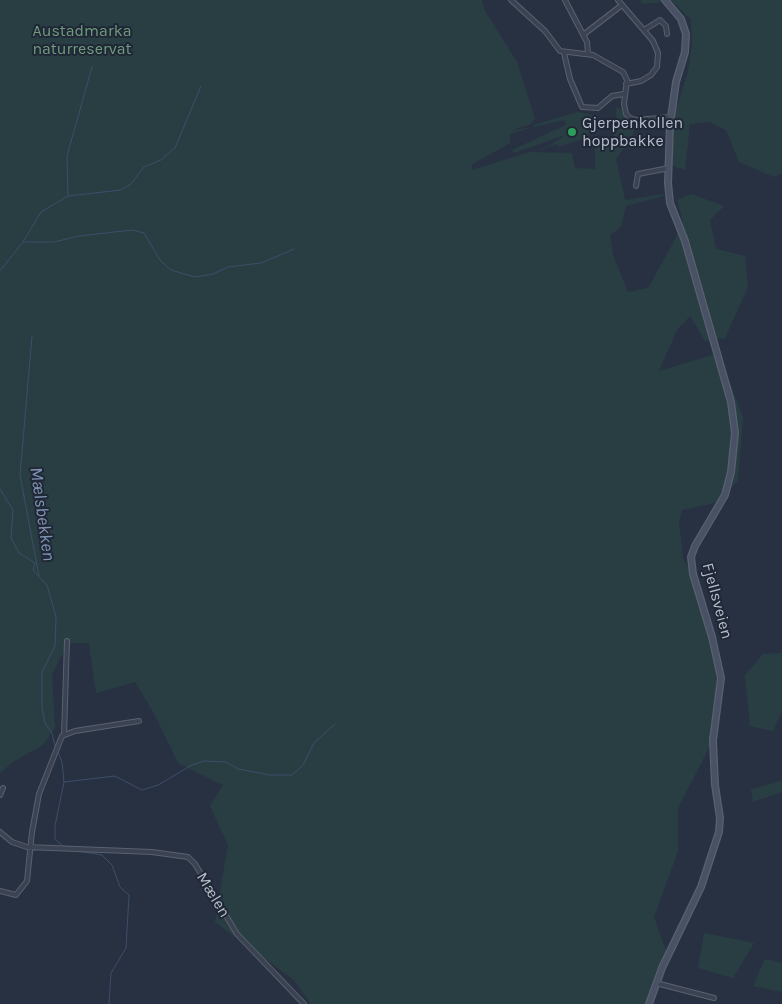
<!DOCTYPE html>
<html>
<head>
<meta charset="utf-8">
<style>
	body { margin:0 }
	canvas { display:block; background:#273142 }
</style>
</head>
<body>
<canvas width="782" height="1004"></canvas>
<script>
const ctx = document.querySelector('canvas').getContext('2d');
ctx.lineJoin = 'round';
function fillPath(path, color) { ctx.fillStyle = color; ctx.fill(path, 'evenodd'); }
const poly = rows => new Path2D(rows.map(r => 'M' + r).join(''));
function strokePath(path, color, width, dash) { ctx.strokeStyle = color; ctx.lineWidth = width; ctx.lineCap = dash ? 'butt' : 'round'; ctx.setLineDash(dash || []); ctx.stroke(path); }
function label(font, color, halo, rows, align = 'center') {
  ctx.font = font + ' Karla,sans-serif'; ctx.lineWidth = 4; ctx.setLineDash([]); ctx.textBaseline = 'middle'; ctx.strokeStyle = halo; ctx.fillStyle = color; for (const [text, x, y, turn = 0] of rows) {
    ctx.save(); ctx.translate(x, y); ctx.rotate((+turn || 0) * Math.PI / 180); ctx.textAlign = isNaN(turn) ? turn : align; if (halo) ctx.strokeText(text, 0, 0); ctx.fillText(text, 0, 0); ctx.restore();
  }
}
const green = poly([
	[0,0,482,0,485,11,517,62,535,119,531,124,509,131,532,127,510,134,510,143,471,165,473,170,529,152,572,153,575,168,595,169,595,147,611,139,617,132,616,107,621,109,626,118,635,124,633,135,616,159,625,200,664,194,663,196,626,206,621,227,610,235,613,255,628,292,648,288,670,249,683,222,677,200,691,194,724,206,710,220,716,249,745,256,748,287,725,338,705,341,690,316,677,330,659,371,719,353,743,418,738,480,719,502,682,510,679,523,683,559,694,576,721,676,713,740,678,808,678,851,654,917,668,957,649,1004,311,1004,294,980,215,922,228,845,210,806,223,785,178,763,155,715,135,682,96,693,89,643,68,643,52,674,55,728,43,745,13,762,0,773],
	[640,0,782,0,782,173,774,177,739,162,726,130,709,122,690,124,685,170,671,165,673,119,688,72,692,44,691,20,672,1,642,4],
	[578,112,592,115,595,119,593,130,586,138,558,147,558,144,537,150,551,145,565,135,514,153,512,150,566,125,564,120,534,127,533,125],
	[782,653,782,711,773,731,750,726,745,675,763,654],
	[782,781,782,792,753,802,751,789],
	[704,933,754,943,733,978,698,968],
	[765,959,782,963,782,992,753,986]
]);
const stream = poly([
	[68,195,67,156,92,67],
	[23,242,54,242,79,236,132,230,144,233,160,260,171,270,195,277,213,274,228,267,261,263,294,249],
	[0,271,23,242,41,212,68,196,121,190,131,184,144,167,161,160,175,148,201,86],
	[32,336,20,475,39,576],
	[0,489,13,510,11,538,19,553,35,563,33,570,47,585,56,617,55,646,42,672,42,708,45,723,52,733,55,746],
	[58,752,62,762,64,782,55,826,55,839,64,847],
	[64,782,115,776,142,790,158,785,192,765,204,761,226,762,238,769,270,775,292,775,303,765,314,743,335,724],
	[77,851,102,855,112,865,120,887,129,895,126,948,111,973,109,1004]
]);
const street = poly([
	[511,0,545,31,560,51,593,55,623,72,627,80,624,104,626,114,630,118,636,120,671,117],
	[565,0,587,42,588,54],
	[618,0,653,41,658,53,657,67,651,75,641,81,626,84],
	[644,30,660,20,666,26,667,34],
	[583,35,622,5],
	[564,53,570,79,582,107,598,108,612,96,624,94],
	[636,186,638,174,669,168],
	[64,735,67,641],
	[0,795,3,788],
	[0,832,12,842,27,847,152,852,188,857,195,864,237,934,304,1004],
	[0,891,16,895,27,881,32,832,39,794,62,736,75,731,139,721],
	[656,983,714,998]
]);
const secondary = poly([
	[649,1004,662,968,701,887,719,832,720,818,715,785,713,740,721,678,712,637,693,574,691,557,695,546,725,495,731,472,735,433,731,402,685,241,670,203,668,183,670,125,676,82,685,52,686,34,681,19,665,0]
]);
const markers = [
	[572,132,5,"#2e9e5b"]
];
const parkNames = [
	["Austadmarka",82,31],
	["naturreservat",82,49]
];
const poiNames = [
	["Gjerpenkollen",582,123],
	["hoppbakke",582,141]
];
const streetNames = [
	["Fjellsveien",717,601,75],
	["Mælen",213,895,59]
];
const waterNames = [
	["Mælsbekken",42,514,82]
];
fillPath(green, '#293e43');
strokePath(stream, '#3d4d6a', 1);
strokePath(street, '#59616f', 6);
strokePath(secondary, '#59616f', 8);
strokePath(street, '#3b4352', 4);
strokePath(secondary, '#495265', 5.5);
for (const [x, y, r, color] of markers) { const dot = new Path2D(); dot.arc(x, y, r, 0, 2 * Math.PI); ctx.fillStyle = color; ctx.fill(dot); strokePath(dot, '#202837', 2); }
label('16px', '#709c7c', '#202837', parkNames);
label('16px', '#b8bfcc', '#202837', poiNames, 'left');
label('16px', '#b8bfcc', '#202837', streetNames);
label('italic 18px', '#8093b2', '#202837', waterNames);
</script>
</body>
</html>
